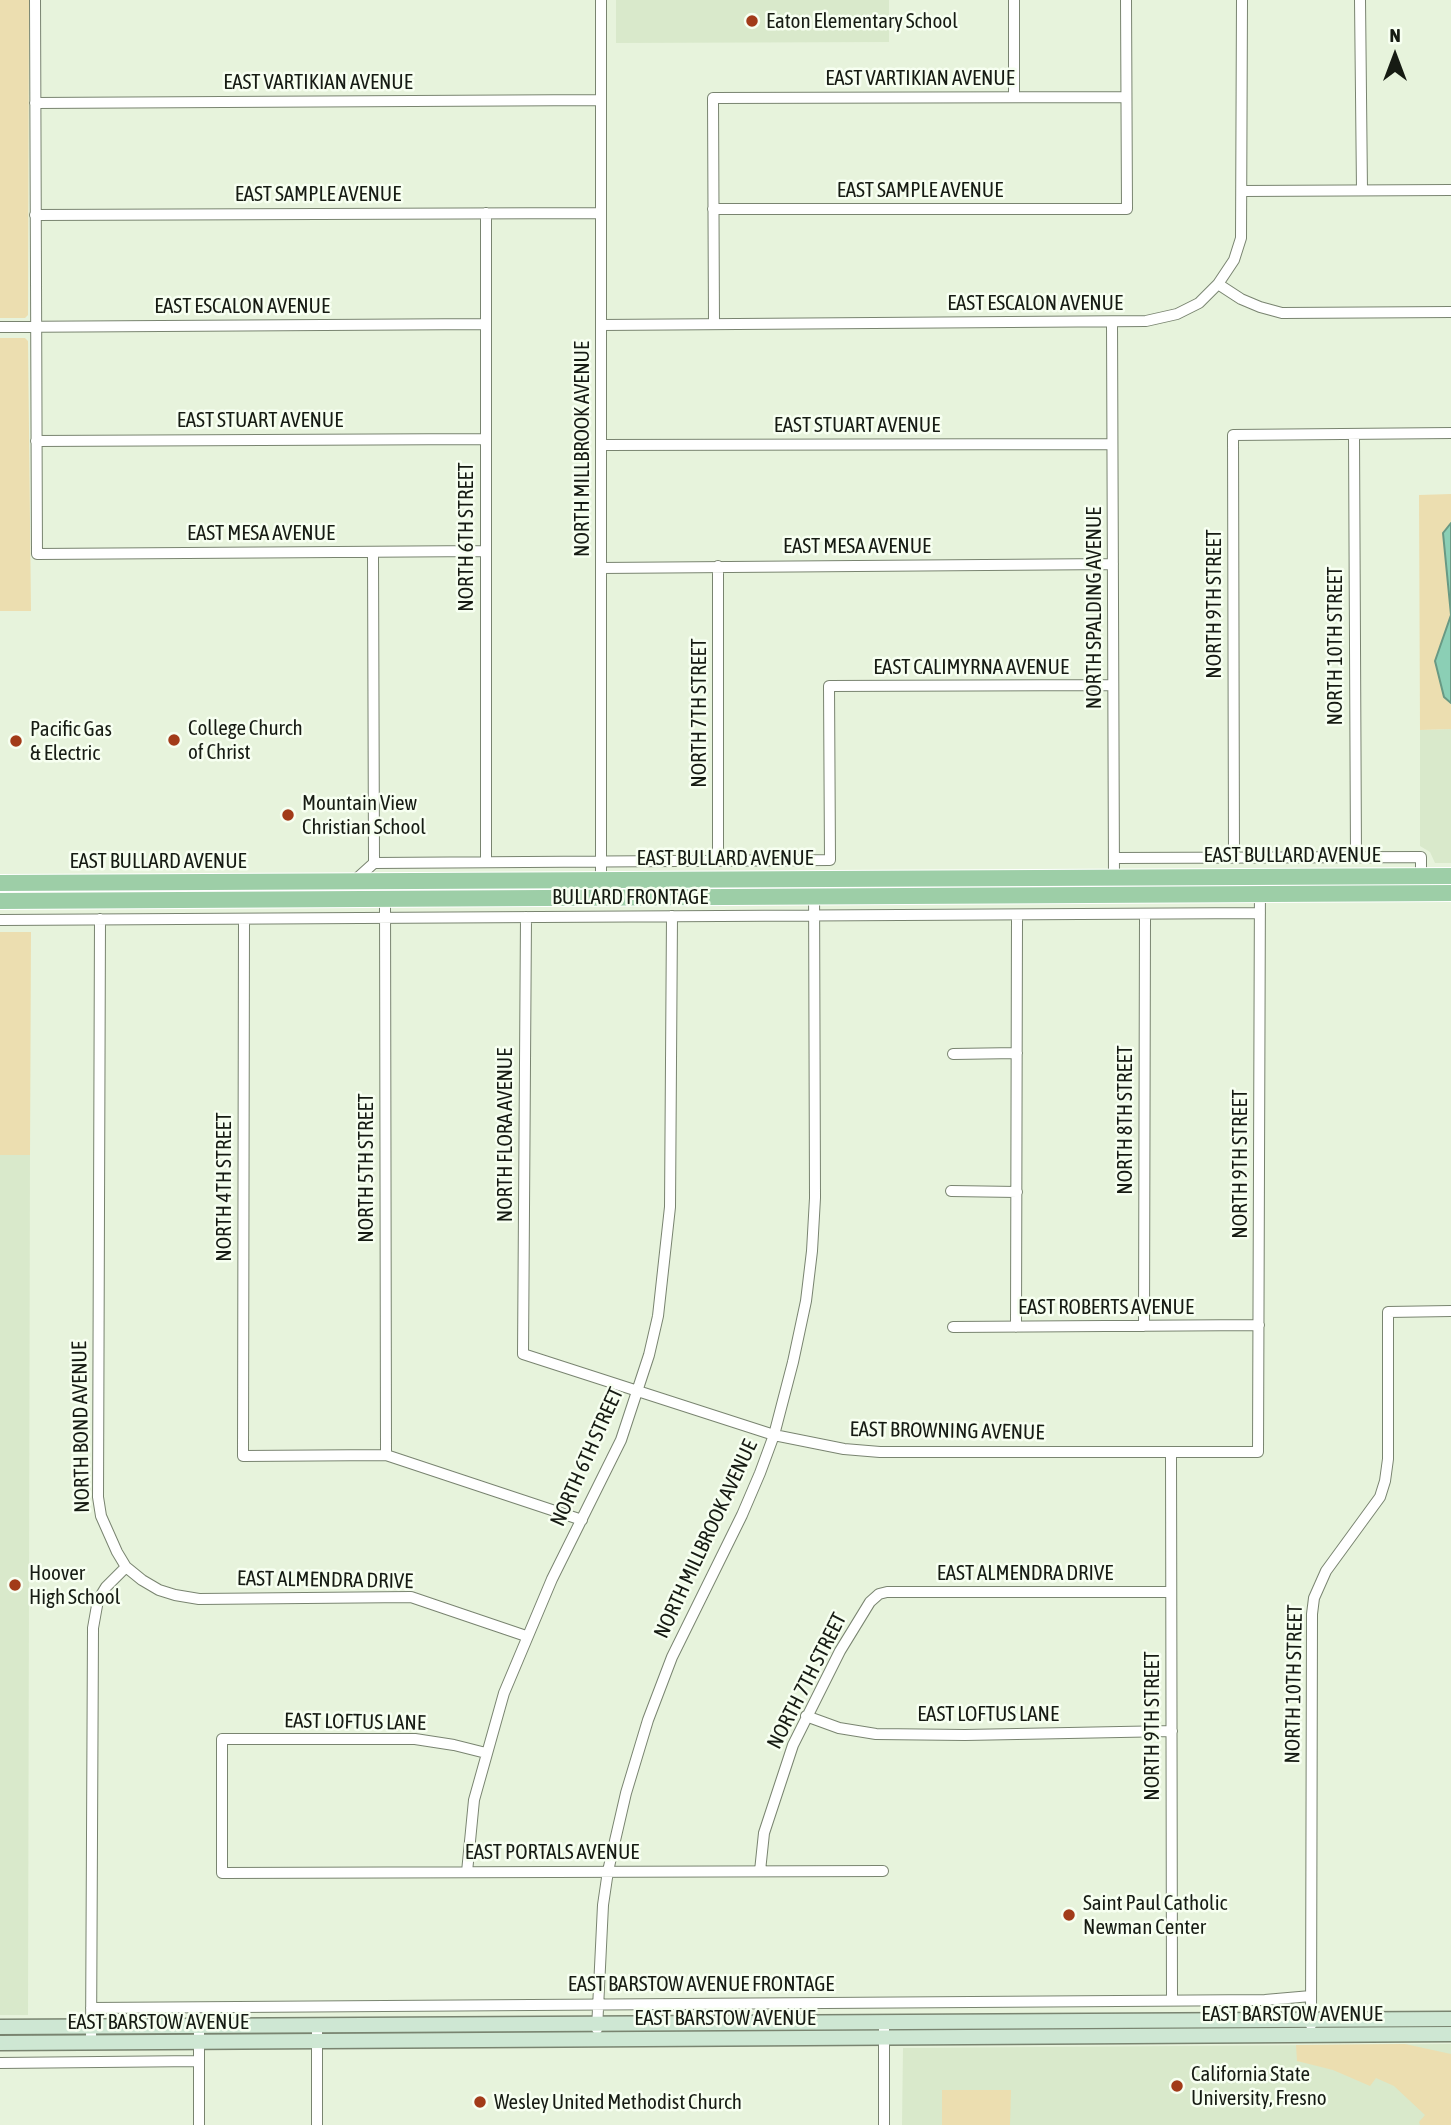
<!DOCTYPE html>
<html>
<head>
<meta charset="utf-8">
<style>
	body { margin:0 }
	#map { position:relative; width:1451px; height:2125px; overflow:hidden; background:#e7f3dc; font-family:"Asap Condensed",sans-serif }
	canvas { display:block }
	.north { position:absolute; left:1360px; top:21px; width:70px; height:70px; -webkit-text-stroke:5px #f7fff1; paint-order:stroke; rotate:0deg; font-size:19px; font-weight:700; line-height:28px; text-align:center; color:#161b13 }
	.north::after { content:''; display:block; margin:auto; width:24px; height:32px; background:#161b13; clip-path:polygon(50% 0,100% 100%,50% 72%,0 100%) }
</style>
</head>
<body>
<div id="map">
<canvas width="1451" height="2125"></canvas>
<div class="north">N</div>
</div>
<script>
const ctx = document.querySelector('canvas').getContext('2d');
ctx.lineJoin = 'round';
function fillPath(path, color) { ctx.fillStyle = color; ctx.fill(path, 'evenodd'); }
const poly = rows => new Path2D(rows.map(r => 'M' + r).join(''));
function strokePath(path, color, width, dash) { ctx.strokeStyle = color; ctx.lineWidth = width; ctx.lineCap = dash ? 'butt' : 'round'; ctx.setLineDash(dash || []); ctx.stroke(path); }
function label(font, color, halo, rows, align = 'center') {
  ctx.font = font + ' "Asap Condensed",sans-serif'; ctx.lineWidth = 5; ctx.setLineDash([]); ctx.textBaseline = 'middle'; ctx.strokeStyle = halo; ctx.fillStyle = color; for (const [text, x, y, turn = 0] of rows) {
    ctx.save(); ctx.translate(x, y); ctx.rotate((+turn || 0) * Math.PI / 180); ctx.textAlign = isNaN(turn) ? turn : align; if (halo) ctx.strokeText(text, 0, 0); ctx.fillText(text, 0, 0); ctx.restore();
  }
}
const built = poly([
	[616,0,889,0,889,42,616,43],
	[1451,729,1451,863,1435,863,1430,852,1420,846,1420,730],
	[0,1155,30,1155,28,2015,0,2015],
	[1451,2044,1451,2125,902,2125,903,2048]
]);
const green = poly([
	[0,0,29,0,28,315,25,318,0,318],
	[0,338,25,338,28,341,31,611,0,611],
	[1451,494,1451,729,1420,730,1419,495],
	[0,932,31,932,30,1155,0,1155],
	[1405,2044,1451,2054,1451,2125,1420,2125,1419,2122,1425,2115,1394,2086,1376,2078,1370,2086,1333,2070,1297,2061,1296,2045],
	[942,2090,1011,2090,1010,2125,942,2125]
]);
const water = poly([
	[1451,523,1451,703,1444,697,1435,661,1451,615,1443,533,1451,523]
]);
const street = poly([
	[35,0,37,554,485,551],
	[601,0,601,883],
	[1014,0,1014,97],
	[1360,0,1362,190],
	[35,103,601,100],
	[1242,191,1451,190],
	[713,209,1127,209,1126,0],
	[486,213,486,862],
	[35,215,601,213],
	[1218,284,1234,260,1241,238,1242,0],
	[1112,322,1114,881],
	[714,324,713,98,1126,97],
	[601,325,1146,321,1177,314,1199,303,1218,284,1241,299,1260,307,1282,313,1451,312],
	[0,327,485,324],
	[1354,434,1356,857],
	[36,441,485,439],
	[601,445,1112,444],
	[718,566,718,861],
	[601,568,1113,564],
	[1114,858,1421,857,1421,876],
	[1234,858,1233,435,1451,433],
	[374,863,830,860,829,686,1113,685],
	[353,882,374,863,373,552],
	[385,895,386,1455],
	[526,917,523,1354,774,1435,844,1449,880,1452,1258,1452,1260,876],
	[100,919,98,1497,101,1516,117,1552,126,1567,142,1580,159,1590,175,1595,199,1599,411,1597,526,1636],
	[244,919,243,1456,386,1455,582,1520],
	[0,920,1260,913],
	[953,1054,1017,1053],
	[951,1191,1017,1192],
	[1144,1326,1145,914],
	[953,1327,1259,1325],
	[1016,1327,1017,915],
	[1171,1452,1172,2000],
	[806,1716,839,1728,876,1734,965,1735,1172,1731],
	[486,1753,454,1745,415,1739,222,1739,222,1873,883,1871],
	[760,1871,764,1833,793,1745,840,1651,870,1602,879,1594,887,1592,1171,1592],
	[467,1872,474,1800,504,1693,552,1579,621,1440,649,1355,658,1316,670,1207,672,916],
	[91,2008,1265,2000,1311,1996],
	[884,2023,884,2125],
	[1311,2025,1312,1614,1314,1598,1326,1571,1380,1497,1385,1481,1388,1459,1388,1312,1451,1311],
	[199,2026,199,2125],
	[597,2029,603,1905,608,1871,626,1793,648,1720,672,1657,742,1515,760,1473,774,1435,793,1362,806,1301,812,1251,815,1198,814,879],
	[91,2043,93,1628,98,1600,106,1587,126,1567],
	[0,2063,199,2061],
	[317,2125,317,2025]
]);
const secondary = poly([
	[0,2027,1451,2019],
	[0,2043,1451,2034]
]);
const primary = poly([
	[0,883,1451,876],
	[0,901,1451,893]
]);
const markers = [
	[752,21,7,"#a23b19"],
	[174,740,7,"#a23b19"],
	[16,741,7,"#a23b19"],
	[288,815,7,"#a23b19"],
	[15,1585,7,"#a23b19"],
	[1069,1915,7,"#a23b19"],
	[1177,2086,7,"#a23b19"],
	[480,2102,7,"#a23b19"]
];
const poiNames = [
	["Eaton Elementary School",766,21],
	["College Church",188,728],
	["of Christ",188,752],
	["Pacific Gas",30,729],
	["& Electric",30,753],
	["Mountain View",302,803],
	["Christian School",302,827],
	["Hoover",29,1573],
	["High School",29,1597],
	["Saint Paul Catholic",1083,1903],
	["Newman Center",1083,1927],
	["California State",1191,2074],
	["University, Fresno",1191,2098],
	["Wesley United Methodist Church",494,2102]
];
const streetNames = [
	["EAST VARTIKIAN AVENUE",920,78],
	["EAST VARTIKIAN AVENUE",318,82],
	["EAST SAMPLE AVENUE",920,190],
	["EAST SAMPLE AVENUE",318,194],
	["EAST ESCALON AVENUE",1035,303],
	["EAST ESCALON AVENUE",242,306],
	["EAST STUART AVENUE",260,420],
	["EAST STUART AVENUE",857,425],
	["NORTH MILLBROOK AVENUE",582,449,-90],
	["EAST MESA AVENUE",261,533],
	["NORTH 6TH STREET",466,537,-90],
	["EAST MESA AVENUE",857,546],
	["NORTH 9TH STREET",1214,604,-90],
	["NORTH SPALDING AVENUE",1094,608,-90],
	["NORTH 10TH STREET",1335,646,-90],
	["EAST CALIMYRNA AVENUE",971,667],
	["NORTH 7TH STREET",699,713,-90],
	["EAST BULLARD AVENUE",1292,855],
	["EAST BULLARD AVENUE",725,858],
	["EAST BULLARD AVENUE",158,861],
	["BULLARD FRONTAGE",630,897],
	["NORTH 8TH STREET",1125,1120,-90],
	["NORTH FLORA AVENUE",505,1135,-90],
	["NORTH 9TH STREET",1240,1164,-90],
	["NORTH 5TH STREET",366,1168,-90],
	["NORTH 4TH STREET",224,1187,-90],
	["EAST ROBERTS AVENUE",1106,1307],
	["NORTH BOND AVENUE",81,1427,-91],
	["EAST BROWNING AVENUE",947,1431,1],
	["NORTH 6TH STREET",587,1457,-66],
	["NORTH MILLBROOK AVENUE",706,1539,-65],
	["EAST ALMENDRA DRIVE",1025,1573],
	["EAST ALMENDRA DRIVE",325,1580,1],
	["NORTH 7TH STREET",807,1681,-63],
	["NORTH 10TH STREET",1294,1684,-89],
	["EAST LOFTUS LANE",988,1714],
	["EAST LOFTUS LANE",355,1722,1],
	["NORTH 9TH STREET",1152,1726,-90],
	["EAST PORTALS AVENUE",552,1852],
	["EAST BARSTOW AVENUE FRONTAGE",701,1984],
	["EAST BARSTOW AVENUE",1292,2014],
	["EAST BARSTOW AVENUE",725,2018],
	["EAST BARSTOW AVENUE",158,2022]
];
fillPath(built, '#d9e9cb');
fillPath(green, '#ecdeb0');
fillPath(water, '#8bcfb5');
strokePath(water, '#689984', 2);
strokePath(street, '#798470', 12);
strokePath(secondary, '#798470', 17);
strokePath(primary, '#fff', 18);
strokePath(street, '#fff', 10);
strokePath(secondary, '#cee7d3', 14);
strokePath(primary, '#9dcea7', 16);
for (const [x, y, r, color] of markers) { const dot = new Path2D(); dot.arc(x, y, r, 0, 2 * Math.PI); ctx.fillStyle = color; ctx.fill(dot); strokePath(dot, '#f7fff1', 2.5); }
label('21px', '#161b13', '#f7fff1', poiNames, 'left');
label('21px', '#161b13', '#f7fff1', streetNames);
</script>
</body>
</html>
